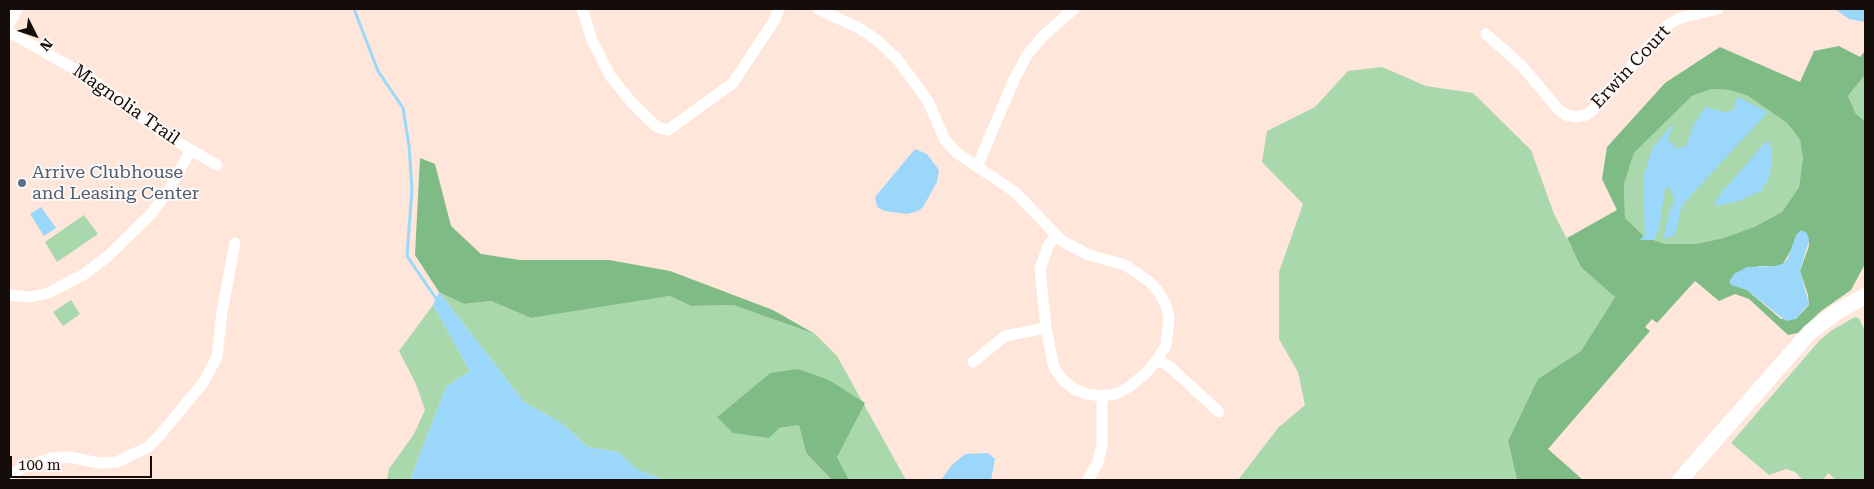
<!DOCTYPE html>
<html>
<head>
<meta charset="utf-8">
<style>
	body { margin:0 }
	#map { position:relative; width:1874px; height:489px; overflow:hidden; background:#ffe6db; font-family:"Roboto Serif",serif }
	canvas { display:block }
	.frame { position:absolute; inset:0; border:10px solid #140d09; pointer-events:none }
	.north { position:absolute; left:10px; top:10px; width:50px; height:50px; -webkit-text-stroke:4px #fdf8f6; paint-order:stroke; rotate:131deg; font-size:14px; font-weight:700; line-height:20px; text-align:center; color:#140d09 }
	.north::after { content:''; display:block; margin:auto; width:18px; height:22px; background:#140d09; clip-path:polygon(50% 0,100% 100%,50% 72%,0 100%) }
	.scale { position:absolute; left:10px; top:456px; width:142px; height:22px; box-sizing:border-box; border:2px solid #140d09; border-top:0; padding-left:6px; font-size:15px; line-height:18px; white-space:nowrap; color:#140d09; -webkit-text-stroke:4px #fdf8f6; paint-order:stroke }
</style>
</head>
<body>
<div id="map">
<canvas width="1874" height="489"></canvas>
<div class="frame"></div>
<div class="north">N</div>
<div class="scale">100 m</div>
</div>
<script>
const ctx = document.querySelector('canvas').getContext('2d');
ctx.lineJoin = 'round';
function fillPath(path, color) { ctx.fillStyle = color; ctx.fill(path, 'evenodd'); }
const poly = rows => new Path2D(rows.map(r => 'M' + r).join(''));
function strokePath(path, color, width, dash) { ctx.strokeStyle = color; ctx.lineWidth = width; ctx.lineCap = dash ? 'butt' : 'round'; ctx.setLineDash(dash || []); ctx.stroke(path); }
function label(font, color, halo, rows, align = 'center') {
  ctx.font = font + ' "Roboto Serif",serif'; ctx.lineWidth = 4; ctx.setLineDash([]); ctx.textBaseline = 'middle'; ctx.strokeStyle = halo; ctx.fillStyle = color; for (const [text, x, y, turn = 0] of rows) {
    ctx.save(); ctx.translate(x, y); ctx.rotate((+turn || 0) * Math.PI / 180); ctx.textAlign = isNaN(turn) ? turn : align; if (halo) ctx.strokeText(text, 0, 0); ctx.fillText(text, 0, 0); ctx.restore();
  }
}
const green = poly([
	[1382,67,1426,86,1473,93,1531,150,1554,214,1581,266,1615,297,1581,351,1538,380,1508,441,1517,480,1238,480,1278,428,1305,405,1298,372,1279,339,1279,272,1303,204,1262,162,1267,131,1315,107,1348,71],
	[1865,75,1865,121,1856,114,1848,96],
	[1712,89,1730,90,1748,96,1787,123,1800,140,1803,158,1799,187,1782,212,1754,227,1725,238,1696,244,1665,244,1645,237,1625,218,1624,184,1634,153,1692,96],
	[84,215,98,234,57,262,45,242],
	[439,292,464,304,491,301,531,318,670,296,691,306,733,305,815,334,837,356,906,480,849,480,837,457,770,373,717,417,779,428,799,425,806,453,832,480,665,480,638,470,618,452,588,447,560,422,524,402],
	[71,300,80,314,63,326,53,312],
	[433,305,470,371,446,387,410,480,387,480,389,469,414,434,425,410,416,384,399,351],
	[1855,317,1859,318,1865,331,1865,480,1836,480,1828,473,1823,480,1803,480,1795,472,1786,469,1769,475,1731,443,1819,341,1832,330]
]);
const forest = poly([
	[1839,46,1860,57,1865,51,1865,75,1848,96,1856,114,1865,121,1865,264,1851,290,1821,311,1798,333,1788,335,1749,299,1735,294,1719,301,1695,281,1657,323,1652,319,1645,327,1650,331,1548,449,1583,480,1517,480,1508,441,1538,379,1581,351,1615,297,1581,267,1567,238,1617,210,1602,179,1607,147,1665,83,1720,47,1800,82,1814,51],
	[1712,89,1730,90,1748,96,1787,123,1800,140,1803,158,1799,187,1782,212,1754,227,1724,238,1696,244,1665,244,1645,237,1625,218,1624,184,1634,153,1692,96],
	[1808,236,1809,246,1800,271,1808,295,1809,305,1796,319,1781,319,1747,290,1741,287,1758,266,1776,266,1783,264,1791,250],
	[420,158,435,164,451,226,481,254,520,260,609,260,670,271,773,310,815,334,733,305,691,306,670,296,531,318,491,301,464,304,439,292,415,255],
	[798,369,829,380,865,403,837,457,849,480,832,480,806,453,799,425,779,428,769,438,733,433,717,417,770,373]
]);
const water = poly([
	[1835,9,1865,9,1865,22,1849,19],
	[1738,97,1768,112,1683,204,1679,213,1679,220,1674,236,1663,239,1669,213,1675,200,1669,187,1665,189,1659,229,1654,240,1640,240,1645,234,1643,178,1652,149,1674,122,1668,140,1678,149,1687,145,1693,126,1705,107,1724,112,1733,110],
	[1767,140,1772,150,1770,175,1761,191,1739,201,1715,206,1717,198],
	[915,149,927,154,939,170,937,182,923,207,918,211,907,214,885,211,877,207,875,197],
	[41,207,56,228,44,236,30,214],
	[1801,230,1807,233,1809,240,1800,271,1809,304,1796,319,1786,321,1747,290,1731,285,1729,282,1734,274,1747,267,1776,266,1783,264,1788,258,1796,235],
	[439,292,524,402,560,422,588,447,618,452,638,470,665,480,410,480,446,387,470,371,433,305],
	[988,453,995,459,991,480,941,480,952,465,965,454]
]);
const stream = poly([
	[354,9,378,71,403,108,409,146,412,189,407,256,437,300]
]);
const street = poly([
	[582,9,592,40,611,77,633,104,657,127,668,130,733,83,774,21,779,9],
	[818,9,859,28,877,40,898,60,928,101,945,140,957,153,1015,192,1062,241,1089,255,1125,265,1150,282,1159,293,1166,305,1169,318,1166,345,1157,360,1146,373,1129,387,1116,394,1102,396,1087,394,1074,389,1063,380,1054,368,1046,328,1040,269,1048,246,1056,235],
	[9,25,17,9],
	[9,32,87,76,167,136,217,165],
	[1486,34,1521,65,1558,109,1566,115,1576,117,1586,115,1594,109,1669,24,1680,18,1718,9],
	[977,167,1014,80,1027,55,1044,35,1074,9],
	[9,295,30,297,48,293,83,275,108,256,152,213,170,188,190,151],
	[1157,360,1169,366,1219,412],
	[973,362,1005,336,1046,328],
	[9,477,22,468,52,458,68,457,100,463,117,462,148,447,160,435,203,383,217,357,222,312,235,243],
	[1088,480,1098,462,1102,445,1102,396]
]);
const secondary = poly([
	[1680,480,1810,332,1838,311,1865,296]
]);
const markers = [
	[22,183,5,"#5c6f8a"]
];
const streetNames = [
	["Erwin Court",1631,67,-47],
	["Magnolia Trail",126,105,35]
];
const serviceNames = [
	["Arrive Clubhouse",32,173],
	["and Leasing Center",32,194]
];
fillPath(green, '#a9d8ac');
fillPath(forest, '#7fbb84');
fillPath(water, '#9ad7fb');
strokePath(stream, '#9ad7fb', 3);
strokePath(street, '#fff', 11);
strokePath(secondary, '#fff', 16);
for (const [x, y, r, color] of markers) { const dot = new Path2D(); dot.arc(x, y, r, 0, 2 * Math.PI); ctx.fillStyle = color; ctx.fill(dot); strokePath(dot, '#fdf8f6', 2); }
label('18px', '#140d09', '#fdf8f6', streetNames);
label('18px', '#4e5e75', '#fdf8f6', serviceNames, 'left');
</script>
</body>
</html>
